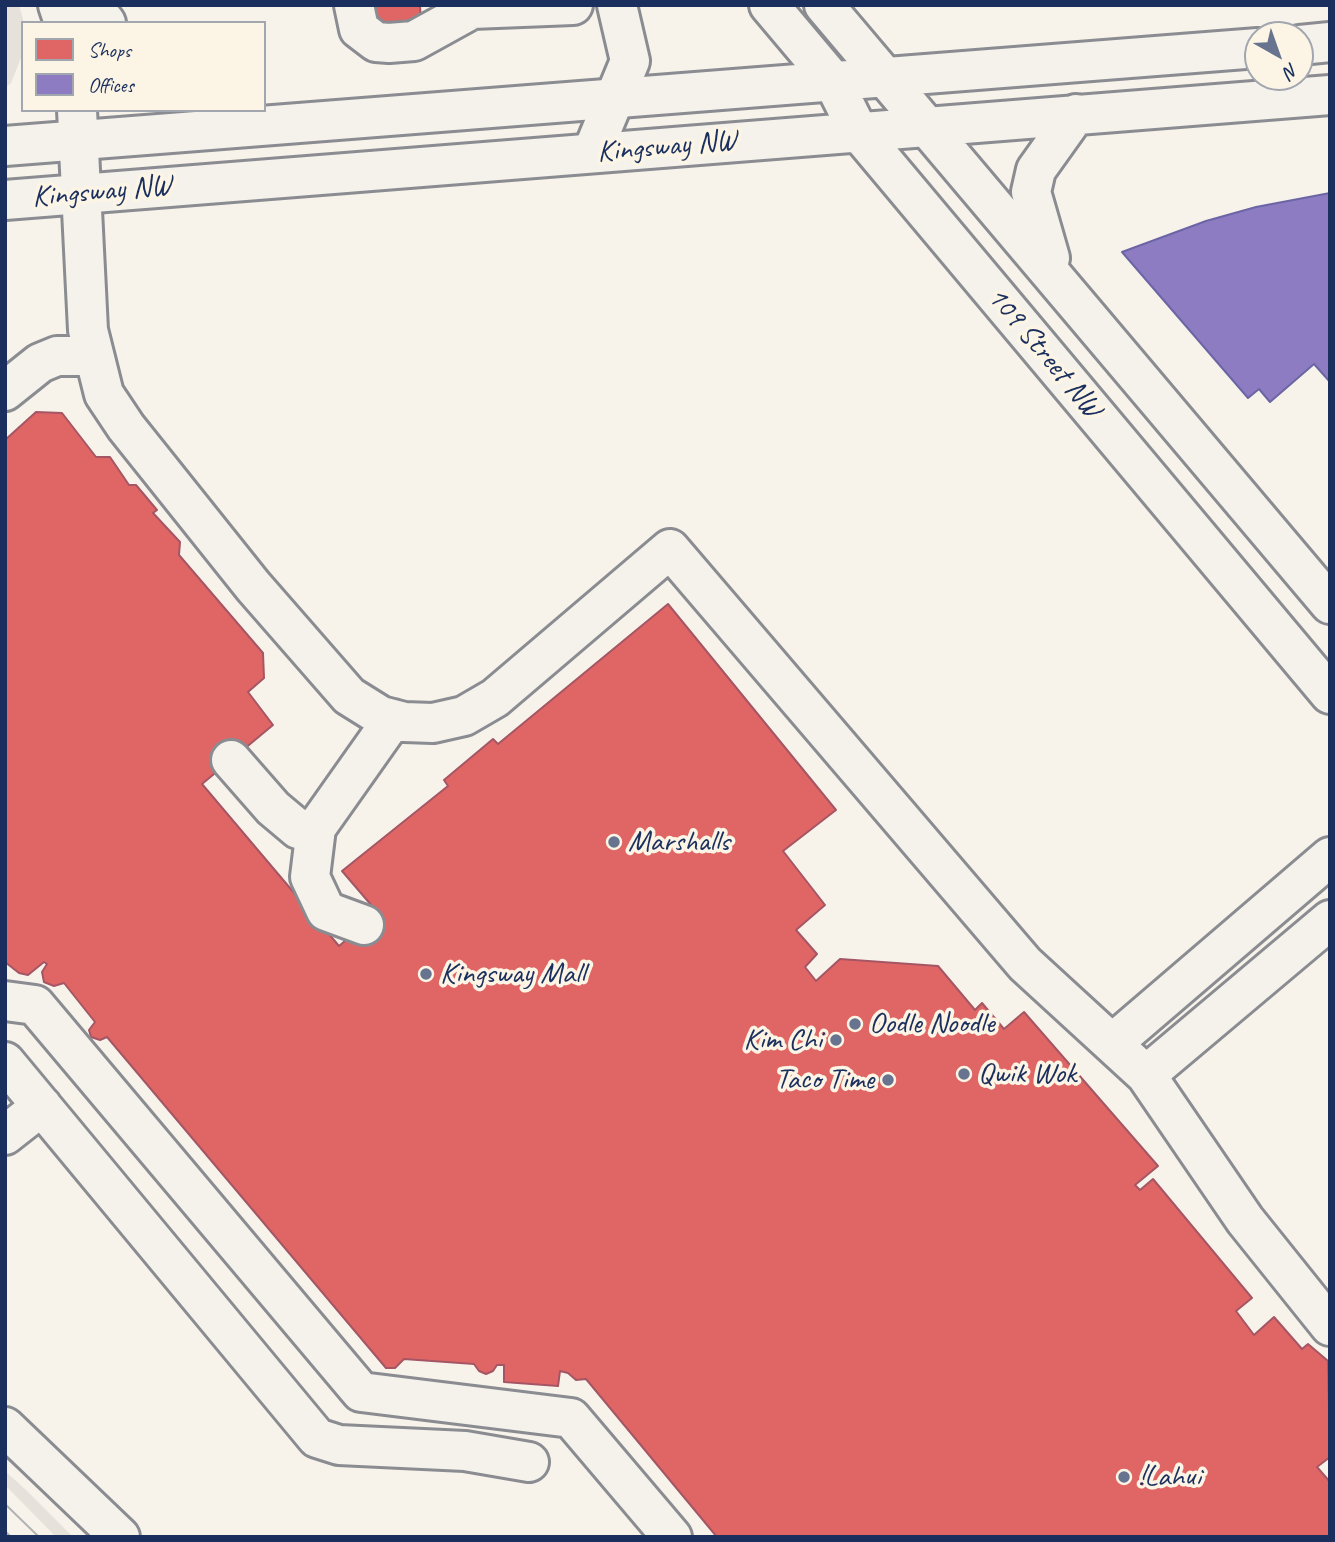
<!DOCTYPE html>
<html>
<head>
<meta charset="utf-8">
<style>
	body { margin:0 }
	#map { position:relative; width:1335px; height:1542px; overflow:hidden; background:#f7f3ea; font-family:Caveat,sans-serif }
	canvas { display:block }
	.frame { position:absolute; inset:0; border:7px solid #1b2f5e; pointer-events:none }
	.legend { position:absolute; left:21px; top:21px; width:245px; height:91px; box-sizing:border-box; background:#fcf5e5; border:2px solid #a2a6af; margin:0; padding:9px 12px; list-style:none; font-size:21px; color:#1b2f5e }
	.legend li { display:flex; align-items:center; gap:14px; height:35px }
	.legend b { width:35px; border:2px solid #a2a6af }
	.north { position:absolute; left:1244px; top:21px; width:70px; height:70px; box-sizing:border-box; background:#fcf5e5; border:2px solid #a2a6af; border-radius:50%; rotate:140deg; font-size:19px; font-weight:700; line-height:28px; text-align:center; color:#1b2f5e }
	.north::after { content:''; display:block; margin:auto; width:24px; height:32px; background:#68748f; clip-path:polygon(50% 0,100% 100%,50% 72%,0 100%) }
</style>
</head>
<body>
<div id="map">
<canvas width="1335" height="1542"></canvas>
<div class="frame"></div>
<ul class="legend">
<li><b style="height:19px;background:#e06666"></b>Shops</li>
<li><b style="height:19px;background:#8e7cc3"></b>Offices</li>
</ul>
<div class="north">N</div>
</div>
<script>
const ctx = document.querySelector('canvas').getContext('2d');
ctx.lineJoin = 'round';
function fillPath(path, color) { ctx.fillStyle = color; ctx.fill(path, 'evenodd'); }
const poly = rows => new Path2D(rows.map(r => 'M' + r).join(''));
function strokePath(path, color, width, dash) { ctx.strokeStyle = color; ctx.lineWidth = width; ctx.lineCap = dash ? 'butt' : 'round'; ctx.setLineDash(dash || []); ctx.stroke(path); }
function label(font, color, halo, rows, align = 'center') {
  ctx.font = font + ' Caveat,sans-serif'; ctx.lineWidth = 7; ctx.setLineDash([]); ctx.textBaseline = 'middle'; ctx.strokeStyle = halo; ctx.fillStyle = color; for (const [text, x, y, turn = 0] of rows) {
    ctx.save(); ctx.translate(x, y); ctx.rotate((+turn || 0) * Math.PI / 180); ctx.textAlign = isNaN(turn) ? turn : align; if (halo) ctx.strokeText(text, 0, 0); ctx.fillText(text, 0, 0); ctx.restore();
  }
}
const green = poly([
	[5,5,19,5,24,23,23,53,11,83,5,88],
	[5,1471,25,1489,73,1537,56,1537,5,1485]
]);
const shops = poly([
	[364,5,420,5,421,24,365,28,364,5],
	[36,412,62,413,96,457,110,457,129,485,136,485,157,510,153,513,180,542,179,555,263,653,264,678,248,692,273,725,202,784,339,946,378,913,342,871,448,786,444,780,493,739,498,744,668,604,836,810,783,851,825,905,796,930,817,954,805,967,816,981,840,959,938,966,975,1010,982,1003,1004,1029,1024,1012,1158,1166,1135,1185,1140,1190,1153,1179,1252,1298,1236,1311,1254,1335,1274,1317,1302,1349,1308,1344,1328,1361,1330,1457,1317,1467,1330,1482,1330,1537,717,1537,586,1379,576,1380,568,1373,560,1371,558,1386,504,1382,504,1365,497,1365,493,1371,486,1374,479,1371,474,1364,404,1359,395,1368,386,1368,107,1037,100,1040,91,1037,89,1030,95,1022,64,983,54,986,44,982,42,972,47,964,44,962,28,975,19,973,5,962,5,440,36,412]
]);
const offices = poly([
	[1330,193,1330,382,1314,364,1270,402,1259,389,1248,398,1122,252,1206,221,1256,207,1330,193]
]);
const minor = poly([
	[58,5,64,23],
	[354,5,359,29,376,42,389,43,414,41,472,9,573,5],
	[77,110,88,330,104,394,126,427,253,586,349,696,381,716,404,722,433,723,464,716,495,698,670,549,1025,964,1146,1075,1245,1220,1330,1326],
	[592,153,630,61,617,5],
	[5,391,40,363,57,356,93,356],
	[231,760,273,808,298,829,316,828],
	[364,925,326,911,310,877,316,828,393,719],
	[5,1001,35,1005,361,1392,571,1418,672,1537],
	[1113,1043,1330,857],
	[5,1062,317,1438,339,1445,465,1451,529,1462],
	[1146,1075,1330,920],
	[5,1135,42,1106],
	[5,1427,120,1537]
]);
const major = poly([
	[92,5,106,23],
	[769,5,833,81,858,131,1330,694],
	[824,5,1330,604],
	[1300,45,1330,42],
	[5,146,1258,48],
	[5,200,1330,95],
	[1050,258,1031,192,1036,170,1076,114]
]);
const tram = poly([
	[5,1504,39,1537],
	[5,1531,11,1537]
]);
const markers = [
	[614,842,7,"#68748f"],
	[426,974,7,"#68748f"],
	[855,1024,7,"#68748f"],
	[836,1040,7,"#68748f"],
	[964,1074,7,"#68748f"],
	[888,1080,7,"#68748f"],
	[1124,1477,7,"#68748f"]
];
const streetNames = [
	["Kingsway NW",667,147,-5],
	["Kingsway NW",102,192,-5],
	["109 Street NW",1044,353,50]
];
const poiNames = [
	["Marshalls",628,842],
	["Kingsway Mall",440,974],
	["Oodle Noodle",869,1024],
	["Kim Chi",822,1040,"right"],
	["Qwik Wok",978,1074],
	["Taco Time",874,1080,"right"],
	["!Lahui",1138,1477]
];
fillPath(green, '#e6e2db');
fillPath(shops, '#e06666');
strokePath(shops, '#a55664', 2);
fillPath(offices, '#8e7cc3');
strokePath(offices, '#6c65a5', 2);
strokePath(minor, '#8a8c91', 44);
strokePath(major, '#8a8c91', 44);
strokePath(minor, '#f5f2ec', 38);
strokePath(major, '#f5f2ec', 38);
strokePath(tram, '#b2b3b4', 2);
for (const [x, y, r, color] of markers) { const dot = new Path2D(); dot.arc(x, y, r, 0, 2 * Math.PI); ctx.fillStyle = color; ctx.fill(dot); strokePath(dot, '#fcf5e5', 2.5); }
label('30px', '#1b2f5e', '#fcf5e5', streetNames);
label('30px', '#1b2f5e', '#fcf5e5', poiNames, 'left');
</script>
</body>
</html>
